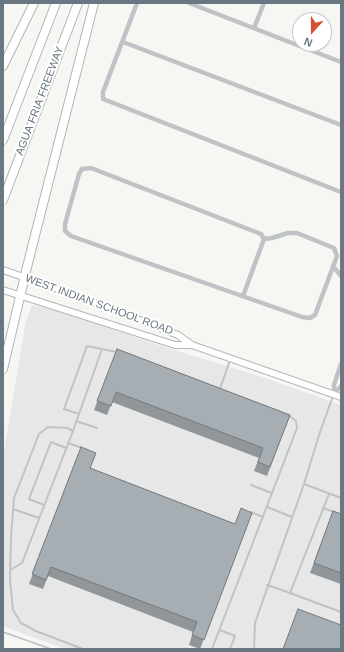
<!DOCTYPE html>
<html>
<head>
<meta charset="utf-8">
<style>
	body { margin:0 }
	#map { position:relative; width:344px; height:652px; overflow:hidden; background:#f6f6f3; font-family:Arial,sans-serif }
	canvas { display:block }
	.frame { position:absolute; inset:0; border:4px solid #687781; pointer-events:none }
	.north { position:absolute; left:292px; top:12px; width:40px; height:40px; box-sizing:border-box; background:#fff; border:1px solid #c3c9cd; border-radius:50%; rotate:201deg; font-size:11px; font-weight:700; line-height:16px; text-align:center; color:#687781 }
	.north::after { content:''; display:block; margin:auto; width:14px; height:18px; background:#d35036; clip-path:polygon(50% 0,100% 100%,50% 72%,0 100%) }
</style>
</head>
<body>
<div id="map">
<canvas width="344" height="652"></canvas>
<div class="frame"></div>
<div class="north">N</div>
</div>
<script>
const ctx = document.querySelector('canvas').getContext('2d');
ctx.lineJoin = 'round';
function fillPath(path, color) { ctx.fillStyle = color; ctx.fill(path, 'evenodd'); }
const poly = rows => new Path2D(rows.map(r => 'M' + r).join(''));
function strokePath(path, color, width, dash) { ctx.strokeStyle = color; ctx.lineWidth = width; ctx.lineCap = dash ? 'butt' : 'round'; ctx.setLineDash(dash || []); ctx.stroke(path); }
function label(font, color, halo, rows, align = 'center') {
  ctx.font = font + ' Arial,sans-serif'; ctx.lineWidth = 4; ctx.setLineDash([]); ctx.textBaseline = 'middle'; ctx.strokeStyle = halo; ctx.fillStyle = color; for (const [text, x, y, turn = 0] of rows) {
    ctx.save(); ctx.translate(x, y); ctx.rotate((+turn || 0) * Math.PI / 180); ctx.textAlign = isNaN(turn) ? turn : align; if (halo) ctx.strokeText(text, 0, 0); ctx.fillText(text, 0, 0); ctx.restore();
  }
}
const built = poly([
	[32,305,67,313,161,346,259,376,341,405,341,649,65,649,3,626,3,458,26,321]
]);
const stream = poly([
	[3,632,51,649]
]);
const lane = poly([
	[102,349,117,352],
	[220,389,230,360],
	[76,421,97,428],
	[73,431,102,349,87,346,64,409,79,414],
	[68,443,82,448],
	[304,484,341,498],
	[251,485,272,493],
	[44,505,29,499,51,442,66,448],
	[267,507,292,517],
	[323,508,334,512],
	[13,509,39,518],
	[251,512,263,517],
	[10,570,22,563,73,431,67,428,48,427,39,434,14,498,11,537,10,580,13,610,21,623,36,631,83,649],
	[267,585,290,593,329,494],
	[290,593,341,612],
	[220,630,235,636,230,649],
	[212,649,297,428,296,421,288,415],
	[254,649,255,623,304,484,319,435,333,396]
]);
const street = poly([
	[137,3,103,92,103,99,341,192],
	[189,3,341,62],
	[254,28,264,3],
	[123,42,341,125],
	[91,168,261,234,264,239,272,238,288,233,297,233,334,248,337,256,315,315,310,318,302,317,71,236,65,231,65,224,79,174,82,169,91,168],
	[333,266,341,276],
	[243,296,264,239],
	[334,394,334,385,341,364],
	[334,394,341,386]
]);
const secondary = poly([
	[3,270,75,295,178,335,192,345,341,397],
	[3,290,175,345,192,345]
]);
const highway = poly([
	[3,66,34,3],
	[3,140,56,3],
	[3,200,78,3],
	[3,369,27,267,94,3]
]);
const wall = poly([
	[117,349,290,415,267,476,254,471,259,458,112,402,107,415,94,410],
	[81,447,90,468,235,524,252,513,200,649,189,645,193,632,48,576,43,589,29,584],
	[333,511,341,514,341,584,310,573]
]);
const building = poly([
	[117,349,290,415,270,467,258,462,263,448,116,392,111,406,97,401,117,349],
	[81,447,96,453,90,468,235,524,241,508,252,513,204,640,192,635,197,622,51,567,46,580,32,574,81,447],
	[333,511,341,514,341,573,314,563,333,511],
	[298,609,341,625,341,649,283,649,298,609]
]);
const streetNames = [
	["AGUA FRIA FREEWAY",40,101,-69],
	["WEST INDIAN SCHOOL ROAD",99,305,20]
];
fillPath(built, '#e6e7e6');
strokePath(stream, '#b7c3c6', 1.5);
strokePath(secondary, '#b2b7ba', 8);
strokePath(highway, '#b2b6b8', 10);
strokePath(lane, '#bfc3c6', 2);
strokePath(street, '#bfc3c6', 4.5);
strokePath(secondary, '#fff', 6);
strokePath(highway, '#fff', 8);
fillPath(wall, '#90969a');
fillPath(building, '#a7aeb3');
strokePath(building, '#757a7d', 1);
label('11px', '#687781', '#fff', streetNames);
</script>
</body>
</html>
